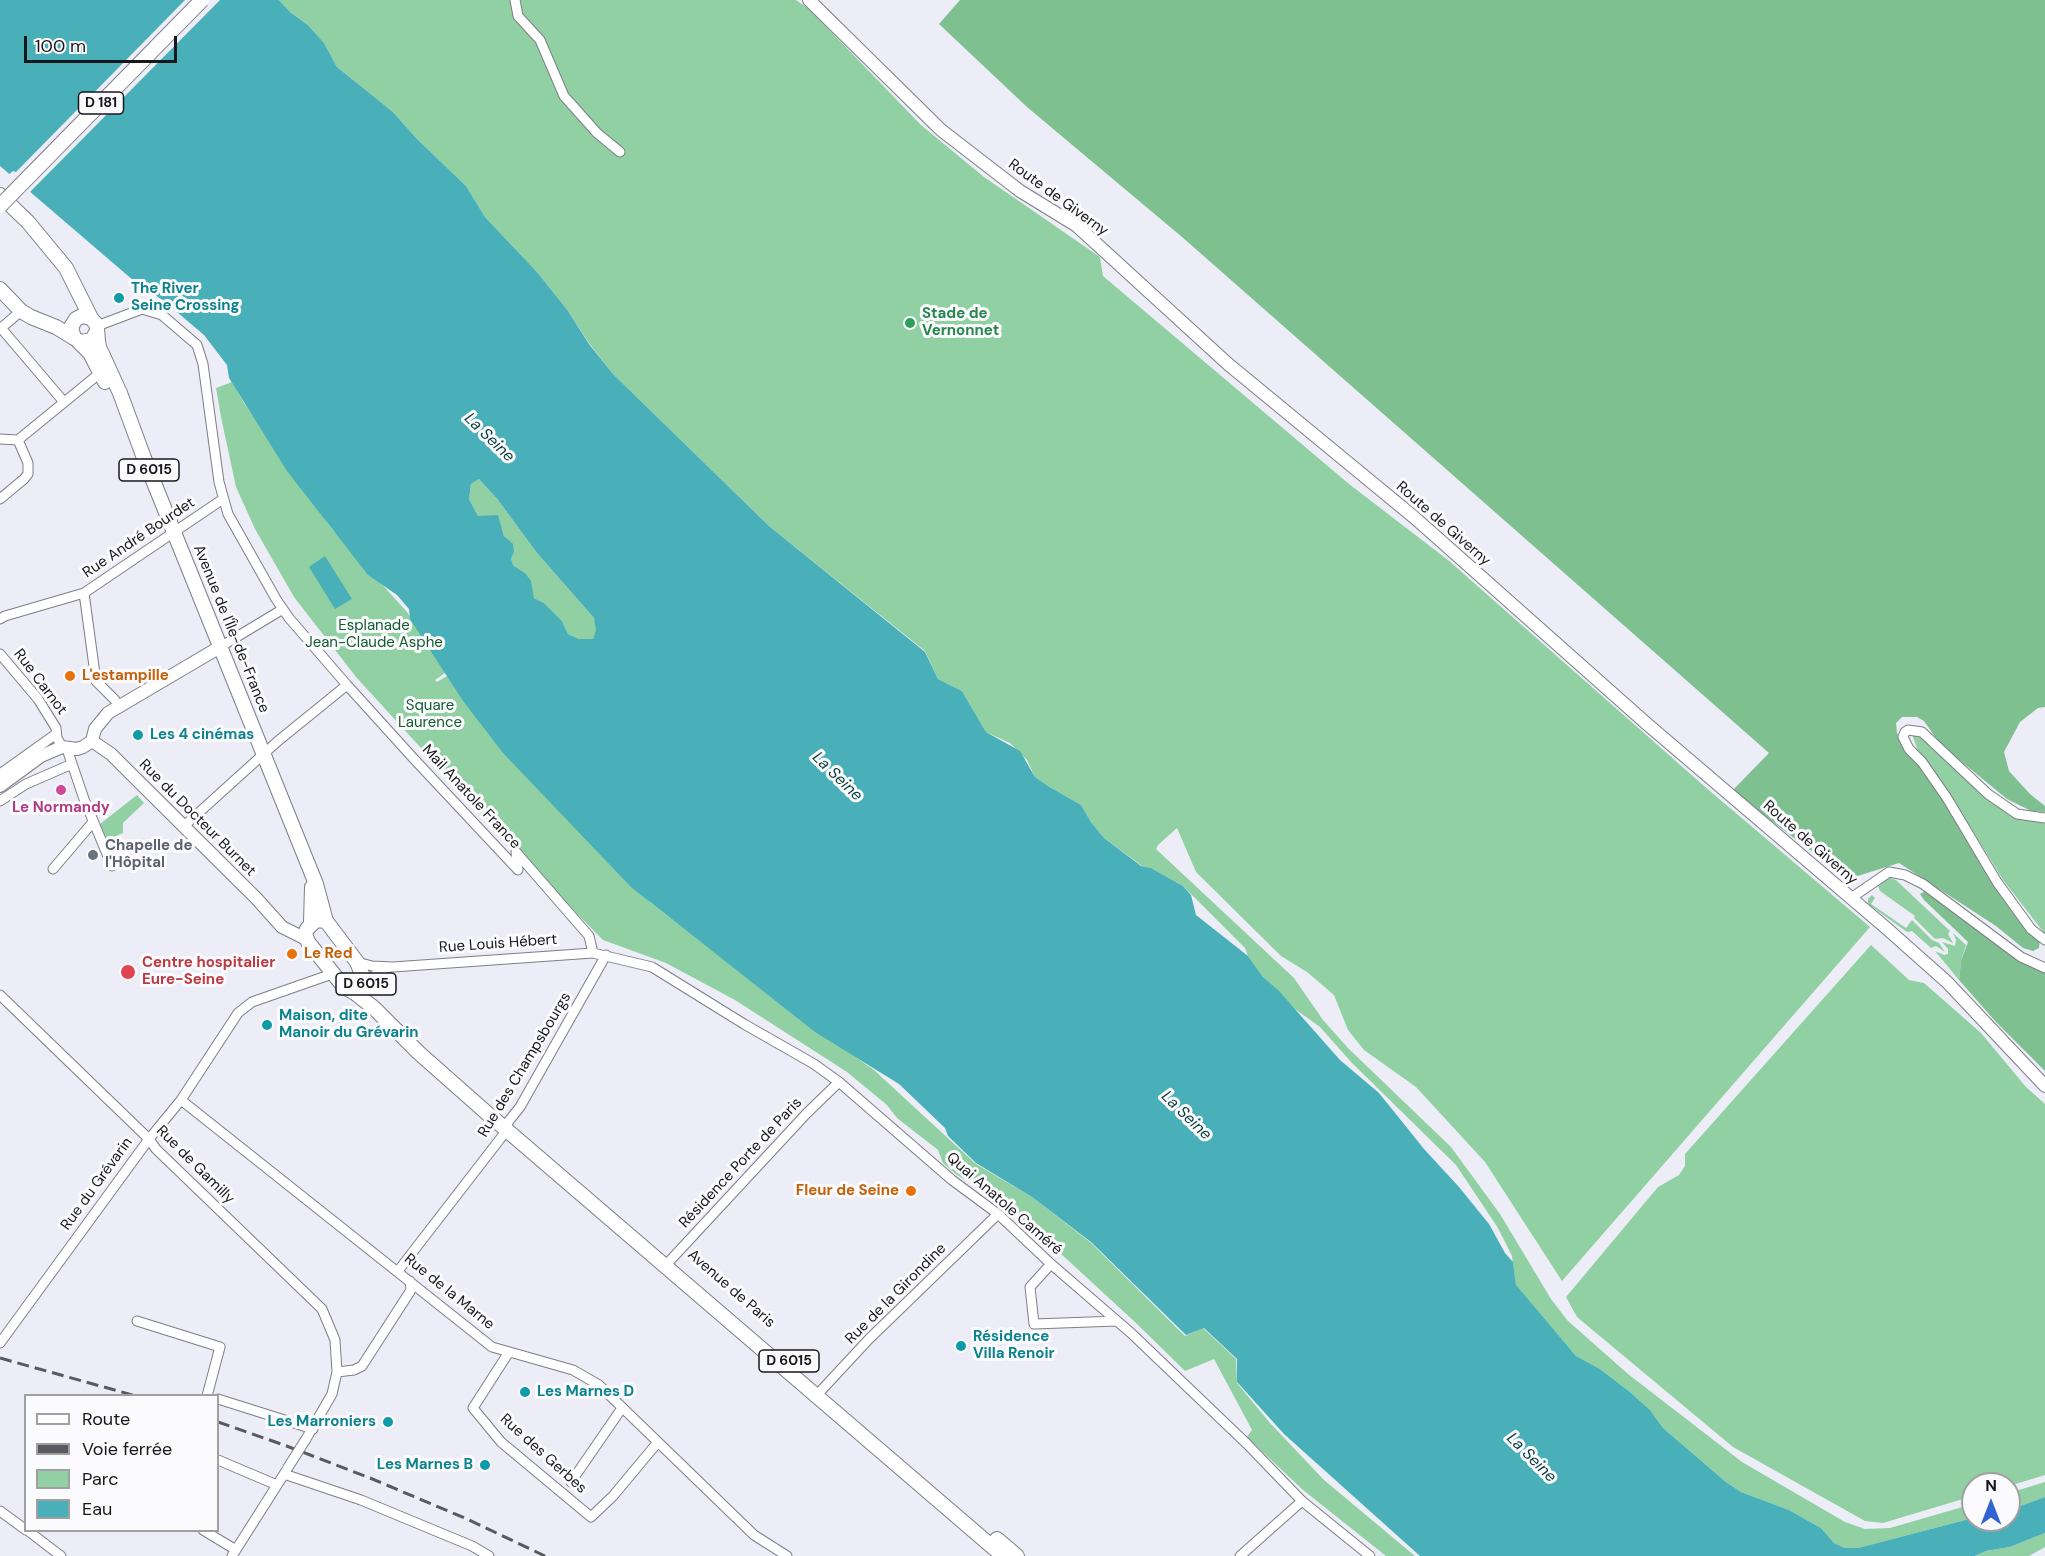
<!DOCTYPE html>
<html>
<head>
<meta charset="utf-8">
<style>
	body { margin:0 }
	#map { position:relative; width:2045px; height:1556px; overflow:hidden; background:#ededf8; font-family:"DM Sans",sans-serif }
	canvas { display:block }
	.legend { position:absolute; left:24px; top:1394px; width:195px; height:138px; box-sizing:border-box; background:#fbfbfd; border:2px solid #a0a0a3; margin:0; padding:8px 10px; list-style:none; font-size:18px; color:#18181c }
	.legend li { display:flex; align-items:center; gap:12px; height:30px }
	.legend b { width:30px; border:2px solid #a0a0a3 }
	.north { position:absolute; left:1961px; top:1472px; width:60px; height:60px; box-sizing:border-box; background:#fbfbfd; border:2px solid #a0a0a3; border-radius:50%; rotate:0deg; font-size:16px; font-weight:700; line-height:24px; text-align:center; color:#18181c }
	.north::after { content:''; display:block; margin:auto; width:21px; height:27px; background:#2f64d2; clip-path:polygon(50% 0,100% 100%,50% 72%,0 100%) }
	.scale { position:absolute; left:24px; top:36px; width:153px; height:27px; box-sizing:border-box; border:3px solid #18181c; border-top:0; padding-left:8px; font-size:18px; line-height:21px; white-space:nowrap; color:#18181c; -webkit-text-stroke:4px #fbfbfd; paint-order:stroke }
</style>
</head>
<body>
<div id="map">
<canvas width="2045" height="1556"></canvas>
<ul class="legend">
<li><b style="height:8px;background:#fff"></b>Route</li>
<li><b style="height:8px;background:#59595f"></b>Voie ferrée</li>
<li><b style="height:16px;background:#91d0a2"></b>Parc</li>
<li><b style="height:16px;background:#49b0b9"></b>Eau</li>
</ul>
<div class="north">N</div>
<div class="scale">100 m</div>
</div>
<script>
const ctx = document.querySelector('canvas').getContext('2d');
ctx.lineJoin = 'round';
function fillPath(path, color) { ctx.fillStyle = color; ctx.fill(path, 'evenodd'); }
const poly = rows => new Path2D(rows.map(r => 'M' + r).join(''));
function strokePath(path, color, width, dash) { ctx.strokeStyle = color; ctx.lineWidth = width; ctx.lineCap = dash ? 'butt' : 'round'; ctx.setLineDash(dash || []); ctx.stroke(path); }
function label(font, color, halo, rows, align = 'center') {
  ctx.font = font + ' "DM Sans",sans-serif'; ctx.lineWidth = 6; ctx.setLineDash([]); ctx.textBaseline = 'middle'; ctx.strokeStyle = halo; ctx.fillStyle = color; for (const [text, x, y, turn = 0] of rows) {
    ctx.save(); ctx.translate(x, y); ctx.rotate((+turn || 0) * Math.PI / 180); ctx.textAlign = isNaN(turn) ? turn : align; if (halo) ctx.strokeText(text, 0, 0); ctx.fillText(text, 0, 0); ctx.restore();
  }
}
const green = poly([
	[279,0,796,0,809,9,921,125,984,177,1100,257,1103,276,1349,484,1448,560,1704,786,1870,927,1562,1281,1485,1162,1416,1087,1364,1050,1348,1030,1334,995,1307,972,1281,956,1196,872,1177,828,1158,845,1156,849,1294,978,1323,1020,1348,1048,1451,1147,1500,1214,1551,1299,1567,1320,1628,1374,1742,1462,1845,1522,1865,1529,1890,1528,1973,1504,1973,1518,1858,1548,1845,1548,1834,1543,1821,1528,1789,1510,1741,1492,1726,1482,1663,1428,1650,1410,1630,1392,1600,1369,1576,1356,1516,1286,1512,1256,1498,1228,1456,1165,1352,1063,1320,1027,1295,1009,1263,977,1248,956,1245,948,1183,886,1151,868,1142,866,1104,838,1091,822,1081,805,1048,786,1035,777,1027,760,1010,743,986,732,962,691,938,679,925,651,769,526,613,374,589,343,568,311,537,272,485,217,466,186,417,139,393,112,337,67,324,43,308,25,290,12],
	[232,382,244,403,331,528,407,612,448,671,435,680,437,682,447,676,489,734,651,903,786,1008,874,1070,976,1164,1032,1197,1090,1242,1185,1336,1203,1328,1236,1359,1237,1383,1270,1423,1324,1480,1415,1556,1386,1556,1303,1490,1247,1437,1252,1430,1214,1359,1185,1371,1136,1323,1046,1240,997,1198,957,1175,943,1163,938,1150,897,1118,887,1105,847,1072,735,1000,666,963,603,940,516,852,356,677,294,597,255,529,236,487,221,417,216,388],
	[479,479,498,500,537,553,594,618,597,630,593,639,579,639,568,634,562,621,544,603,534,598,525,573,513,565,498,516,478,516,469,499,471,484],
	[1912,734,1921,734,1995,801,2045,822,2045,934,2003,880,1957,805,1917,749],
	[137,795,144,803,123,823,123,833,107,840,100,824],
	[1887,877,1896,880,1950,931,1948,934,1953,943,1943,938,1935,939,1914,918,1915,916,1880,891,1877,883],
	[1872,895,1875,898,1871,904,1906,928,1912,920,1932,940,1939,943,1945,952,1936,946,1931,948,1912,931,1907,932,1868,904,1868,899],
	[1953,933,1966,945,1961,961,1959,980,1935,951,1944,955,1948,954,1948,949,1942,942,1955,946,1956,940],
	[1871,945,1909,980,1924,983,1981,1033,2026,1087,2045,1104,2045,1475,2009,1486,2009,1484,1973,1484,1973,1496,1883,1523,1865,1521,1733,1447,1577,1317,1566,1297,1658,1187,1679,1175,1685,1166,1685,1154],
	[2045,1482,2045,1497,2009,1510,2009,1493],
	[2045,1533,2045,1547,2029,1556,1975,1556,1986,1551,2010,1547]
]);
const forest = poly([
	[960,0,2045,0,2045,707,2038,708,2020,722,2004,752,2009,771,2030,794,2045,806,2045,812,2031,811,2007,799,1940,744,1924,721,1917,717,1902,717,1896,723,1897,733,1904,745,1923,766,2040,940,2039,948,2033,951,2023,948,1996,926,1899,863,1848,879,1732,791,1769,753,1182,237,1027,107,939,24],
	[1927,890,2045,969,2045,1071,1996,1022,1959,980,1961,961,1968,942,1924,900,1920,894]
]);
const water = poly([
	[0,0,279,0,290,12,308,25,324,43,337,67,393,112,417,139,466,186,485,217,537,272,568,311,589,344,613,374,769,526,925,652,938,679,962,691,986,732,1020,751,1035,777,1048,786,1081,805,1091,822,1104,838,1141,866,1151,868,1183,886,1191,895,1196,915,1248,956,1263,977,1279,991,1340,1060,1379,1093,1424,1149,1459,1187,1489,1224,1505,1253,1513,1262,1516,1285,1576,1356,1600,1369,1630,1392,1650,1410,1663,1428,1726,1482,1741,1492,1789,1510,1821,1528,1834,1543,1845,1548,1858,1548,1973,1518,1973,1520,2009,1520,2009,1510,2045,1497,2045,1533,2010,1547,1986,1551,1975,1556,1420,1556,1284,1434,1237,1382,1237,1359,1204,1328,1186,1335,1091,1242,1032,1197,976,1163,948,1136,945,1128,899,1084,815,1032,631,887,503,753,463,701,410,619,409,609,397,595,368,575,287,471,229,378,227,365,204,335,164,301,134,281,0,166],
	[479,479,498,500,537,553,594,618,596,630,593,639,579,639,568,634,562,621,544,603,534,598,531,581,525,573,513,565,511,558,514,552,513,544,504,536,498,515,478,516,469,499,471,484],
	[325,556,352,599,335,609,309,567]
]);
const pier = poly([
	[185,0,220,0,30,192,31,194,30,196,7,176,13,171,16,172]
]);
const minor = poly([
	[515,0,518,16,540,40,564,96,597,133,620,152],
	[21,311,1,328,64,402],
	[97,326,142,309,162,315,197,345,203,364,219,482,228,514,276,599,289,618,347,685,414,759,518,870,516,852,589,936,593,953],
	[0,439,18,440],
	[18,440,100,373],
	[0,499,24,479,28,474,28,463,18,440],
	[84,593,96,681,115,700,119,707],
	[0,619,5,616,84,593,223,499],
	[220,647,283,609],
	[0,654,38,699,56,728,57,738,62,747],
	[67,749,84,799,112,866],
	[0,774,56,734],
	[0,801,26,784,72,764],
	[2045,818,2017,814,1988,794,1922,732,1908,730,1905,732,1903,737,1909,749,1922,762,1947,798,1997,882,2031,929,2045,940],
	[184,826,278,741,347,685],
	[53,869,93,822],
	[1851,898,1889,872,1905,875,1923,884,2021,957,2045,968],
	[357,962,372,966,393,967,593,953,652,967,744,1024,814,1064,839,1082,952,1180,998,1214,1051,1264,1131,1333,1247,1444,1302,1501,1370,1556],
	[366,984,380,970,388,968],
	[0,995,149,1139,156,1149,322,1309,335,1340,337,1372,332,1394,306,1439],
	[181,1100,492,1347,573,1370,599,1385,754,1535,787,1556],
	[1051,1264,1030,1287,1034,1324,1117,1321],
	[665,1266,807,1113,839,1082],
	[398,1271,507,1130,508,1122,520,1107,606,955],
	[137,1321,220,1347,207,1396],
	[0,1343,149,1139,181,1100,238,1013,252,1002,332,974],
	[509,1352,473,1408,501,1442,591,1517,613,1496,658,1442],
	[337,1372,354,1370,362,1366,411,1290,410,1281],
	[816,1396,869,1339,998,1214],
	[218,1399,313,1429],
	[218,1460,277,1485],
	[284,1474,361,1500,472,1546,489,1556],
	[571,1482,622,1408],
	[0,1511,26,1530],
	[27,1530,61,1556],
	[203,1530,236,1550],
	[232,1556,286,1471],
	[1240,1556,1302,1501]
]);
const secondary = poly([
	[809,0,941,130,1020,191,1077,226,1228,364,1415,518,1647,724,1885,927,1947,982,2045,1086],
	[92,741,111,754,129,772,257,899,282,927,306,939],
	[0,786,41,756,62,747,77,749,83,747,92,741,95,729,108,713,220,647]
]);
const primary = poly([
	[0,195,28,222,66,268,91,318],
	[0,289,21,311,31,317,56,327,74,338],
	[97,331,92,340,81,342,74,338,71,327,76,319,82,316,91,318,96,324,97,328,98,341,99,347,120,393,144,458,316,884,326,921],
	[78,341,90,353,105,382],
	[316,920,326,921,357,962,366,984,361,991,355,993,344,987,308,942,305,934,307,929,316,920],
	[311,923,312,887],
	[355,993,374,1008,419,1053,488,1114,1003,1556],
	[997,1539,1017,1556]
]);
const rail = poly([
	[0,1358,136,1396],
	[218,1422,284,1445,370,1478,467,1519,545,1556]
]);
const minorBridge = poly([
	[287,1469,306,1439]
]);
const primaryBridge = poly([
	[0,206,202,0]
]);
const markers = [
	[119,298,6,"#0f9aa8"],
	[910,323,6,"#2e9e5b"],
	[70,676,6,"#e8710a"],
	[138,735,6,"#0f9aa8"],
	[61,790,6,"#d1479c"],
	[93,855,6,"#6b7280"],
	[292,954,6,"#e8710a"],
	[128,972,8,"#e0444e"],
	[267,1025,6,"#0f9aa8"],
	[911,1191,6,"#e8710a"],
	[961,1346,6,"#0f9aa8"],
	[525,1392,6,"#0f9aa8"],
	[388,1422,6,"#0f9aa8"],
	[485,1465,6,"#0f9aa8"]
];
const shields = [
	[101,103,45],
	[149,470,60],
	[366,984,60],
	[789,1361,60]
];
const shieldNames = [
	["D 181",101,103],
	["D 6015",149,470],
	["D 6015",366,984],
	["D 6015",789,1361]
];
const streetNames = [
	["Route de Giverny",1058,198,36],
	["Route de Giverny",1443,524,41],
	["Rue André Bourdet",139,538,-34],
	["Avenue de l'Île-de-France",231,629,68],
	["Rue Carnot",40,682,53],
	["Mail Anatole France",471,797,47],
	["Rue du Docteur Burnet",197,818,45],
	["Route de Giverny",1810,843,41],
	["Rue Louis Hébert",498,944,-4],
	["Rue des Champsbourgs",525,1065,-59],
	["Résidence Porte de Paris",741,1163,-47],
	["Rue de Gamilly",195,1165,45],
	["Rue du Grévarin",97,1184,-54],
	["Quai Anatole Caméré",1004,1204,41],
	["Avenue de Paris",731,1289,41],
	["Rue de la Marne",449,1292,39],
	["Rue de la Girondine",896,1294,-45],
	["Rue des Gerbes",543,1454,42]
];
const cultureNames = [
	["The River",131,289],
	["Seine Crossing",131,306],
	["Les 4 cinémas",150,735],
	["Maison, dite",279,1016],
	["Manoir du Grévarin",279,1033],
	["Résidence",973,1337],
	["Villa Renoir",973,1354],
	["Les Marnes D",537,1392],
	["Les Marroniers",376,1422,"right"],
	["Les Marnes B",473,1465,"right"]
];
const leisureNames = [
	["Stade de",922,314],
	["Vernonnet",922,331]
];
const parkNames = [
	["Esplanade",374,626],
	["Jean-Claude Asphe",374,643],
	["Square",430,706],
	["Laurence",430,723]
];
const foodNames = [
	["L'estampille",82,676],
	["Le Red",304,954],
	["Fleur de Seine",899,1191,"right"]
];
const hotelNames = [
	["Le Normandy",61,808]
];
const worshipNames = [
	["Chapelle de",105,846],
	["l'Hôpital",105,863]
];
const healthNames = [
	["Centre hospitalier",142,963],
	["Eure-Seine",142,980]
];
const waterNames = [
	["La Seine",489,438,44],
	["La Seine",837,777,44],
	["La Seine",1186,1116,44],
	["La Seine",1531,1458,45]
];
fillPath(green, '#91d0a2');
fillPath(forest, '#7fc091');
fillPath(water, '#49b0b9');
fillPath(pier, '#ededf8');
strokePath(minor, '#7d7e87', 11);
strokePath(secondary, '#7d7e87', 14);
strokePath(primary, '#7d7e87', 16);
strokePath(minor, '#fff', 9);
strokePath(secondary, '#fff', 12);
strokePath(primary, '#fff', 14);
strokePath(rail, '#59595f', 3, [12, 6]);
strokePath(minorBridge, '#7d7e87', 11, []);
strokePath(primaryBridge, '#7d7e87', 16, []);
strokePath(minorBridge, '#fff', 9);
strokePath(primaryBridge, '#fff', 14);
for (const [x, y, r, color] of markers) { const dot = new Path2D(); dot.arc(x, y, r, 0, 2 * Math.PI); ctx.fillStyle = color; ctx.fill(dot); strokePath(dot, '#fbfbfd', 2); }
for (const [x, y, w] of shields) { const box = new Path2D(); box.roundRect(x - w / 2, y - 11, w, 22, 4.5); ctx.fillStyle = '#fbfbfd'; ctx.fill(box); strokePath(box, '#18181c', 1.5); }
label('bold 14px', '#18181c', null, shieldNames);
label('15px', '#18181c', '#fbfbfd', streetNames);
label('bold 15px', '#0d838f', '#fbfbfd', cultureNames, 'left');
label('bold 15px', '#27864d', '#fbfbfd', leisureNames, 'left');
label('15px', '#115b30', '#fbfbfd', parkNames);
label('bold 15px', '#c56008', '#fbfbfd', foodNames, 'left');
label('bold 15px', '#b23c85', '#fbfbfd', hotelNames);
label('bold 15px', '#5b616d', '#fbfbfd', worshipNames, 'left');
label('bold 15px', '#be3a42', '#fbfbfd', healthNames, 'left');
label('italic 16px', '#0c3c40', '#fbfbfd', waterNames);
</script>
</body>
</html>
